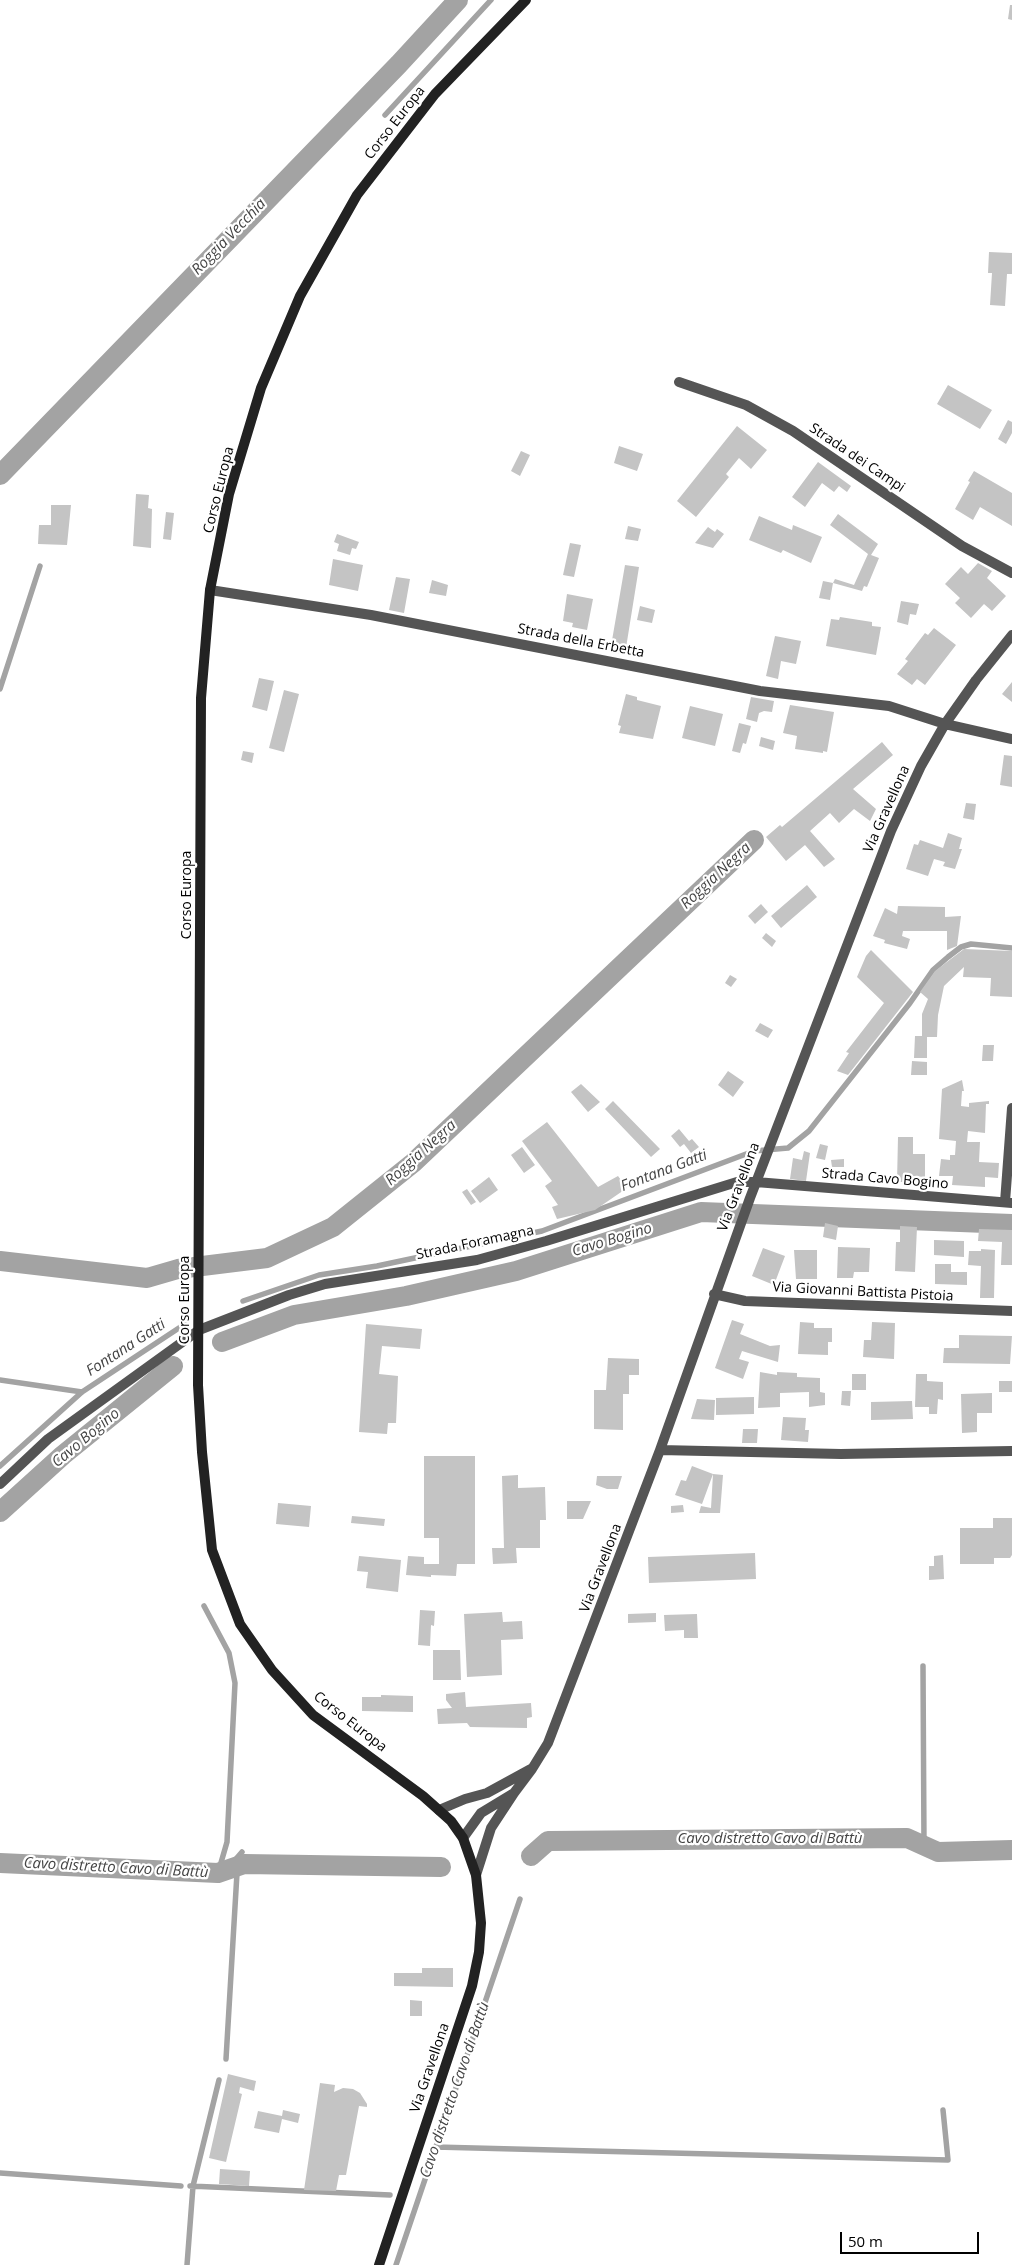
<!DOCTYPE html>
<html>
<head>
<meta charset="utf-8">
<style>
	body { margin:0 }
	#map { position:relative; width:1012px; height:2265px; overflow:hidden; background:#fff; font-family:"Open Sans",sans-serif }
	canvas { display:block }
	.scale { position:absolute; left:840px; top:2232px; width:139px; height:22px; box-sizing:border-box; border:2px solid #000; border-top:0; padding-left:6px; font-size:15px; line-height:18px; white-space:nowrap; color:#000; -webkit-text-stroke:4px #fff; paint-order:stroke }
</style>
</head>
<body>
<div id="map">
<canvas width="1012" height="2265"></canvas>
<div class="scale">50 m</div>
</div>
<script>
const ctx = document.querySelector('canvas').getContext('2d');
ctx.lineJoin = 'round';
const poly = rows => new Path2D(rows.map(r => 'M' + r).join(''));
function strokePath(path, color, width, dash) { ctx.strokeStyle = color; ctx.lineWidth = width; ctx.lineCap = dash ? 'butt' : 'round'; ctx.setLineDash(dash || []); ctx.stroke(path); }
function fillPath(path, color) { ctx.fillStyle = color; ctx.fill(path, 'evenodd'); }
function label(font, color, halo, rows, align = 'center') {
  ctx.font = font + ' "Open Sans",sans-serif'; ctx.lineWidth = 4.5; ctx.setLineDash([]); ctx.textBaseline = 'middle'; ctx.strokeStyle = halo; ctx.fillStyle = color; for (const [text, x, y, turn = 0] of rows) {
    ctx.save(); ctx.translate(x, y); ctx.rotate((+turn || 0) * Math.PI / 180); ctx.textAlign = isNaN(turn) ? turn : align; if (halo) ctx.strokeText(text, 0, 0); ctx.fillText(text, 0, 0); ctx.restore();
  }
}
const stream = poly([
	[385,115,491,0],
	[0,689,40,566],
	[243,1301,319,1275,377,1266,542,1231,754,1151,788,1148,809,1131,910,1003,933,970,948,957,961,947,971,944,1012,948],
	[0,1380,82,1392],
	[0,1466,82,1392,185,1324],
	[204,1606,229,1653,235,1683,227,1842,218,1873],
	[923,1666,924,1845],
	[226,2059,237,1873,236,1859,242,1852],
	[435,2147,948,2160,943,2110],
	[0,2173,181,2186],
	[190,2186,390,2195],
	[187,2265,193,2186,219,2080],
	[396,2265,520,1899]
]);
const canal = poly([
	[0,475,399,64,458,0],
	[0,1261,147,1278,178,1269,267,1258,333,1227,413,1163,754,840],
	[222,1342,294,1315,406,1296,516,1271,701,1212,1012,1224],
	[0,1512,63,1455,173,1366],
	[531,1856,548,1841,907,1838,938,1852,1012,1850],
	[0,1863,218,1873,244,1864,441,1867]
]);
const building = poly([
	[1010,5,1012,5,1012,20,1008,19],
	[989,252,1012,253,1012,274,1007,274,1005,306,990,305,992,273,988,273],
	[948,385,992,410,980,429,937,404],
	[1008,420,1012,422,1012,433,1006,444,998,439],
	[737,426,767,450,751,469,739,458,726,474,729,477,696,517,677,501],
	[619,446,643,454,637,471,614,463],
	[521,451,530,455,520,476,511,471],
	[818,462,851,486,847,492,839,486,834,492,822,483,805,507,792,497],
	[974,471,1012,493,1012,526,980,507,973,520,955,509,970,482,968,481],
	[136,494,149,495,148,508,152,509,151,548,133,546],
	[51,505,71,505,67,545,38,544,39,525,51,525],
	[166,512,174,513,171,540,163,539],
	[838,514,878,544,871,555,879,558,867,587,864,586,862,591,833,583,830,600,819,598,823,581,833,583,835,579,854,585,868,554,830,525],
	[759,516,792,530,793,525,822,537,811,563,783,550,781,553,749,540],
	[628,526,641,529,638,541,625,539],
	[708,527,715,532,717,529,724,534,713,548,695,543],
	[337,534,359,542,356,549,352,548,350,555,337,551,339,544,334,542],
	[570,543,581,545,574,577,563,575],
	[333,559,363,565,358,591,329,585],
	[978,563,992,571,987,578,1006,596,992,611,984,604,971,618,955,603,960,598,945,584,961,567,968,574],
	[625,565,639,567,625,654,610,652],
	[396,577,410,579,404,613,389,610],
	[432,580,448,585,446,596,429,593],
	[567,594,593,599,587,630,572,627,573,623,563,621],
	[901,601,919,604,916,615,910,614,908,625,897,622],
	[640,606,655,610,652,623,637,620],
	[840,617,872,622,872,626,881,627,876,655,826,646,831,619,839,620],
	[934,628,956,645,925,685,917,679,912,685,897,674,908,661,905,659,925,633,928,635],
	[775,636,801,641,796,664,781,661,778,679,766,676],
	[259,678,274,681,267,711,252,707],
	[1012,682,1012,702,1002,694],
	[284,690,299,694,284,752,269,748],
	[626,694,637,697,637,700,661,706,653,739,619,733,621,726,618,725],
	[751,697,774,701,772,712,764,711,759,713,757,722,746,719],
	[790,705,834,712,827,752,823,751,823,753,795,749,797,736,783,733],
	[690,706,723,714,715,746,682,738],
	[739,723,751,726,746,744,743,743,740,753,732,751],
	[761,737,775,741,773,750,759,746],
	[882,742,893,755,853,789,876,809,870,821,854,809,839,823,830,813,810,831,835,859,824,867,805,845,786,861,766,837,780,825,782,827],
	[243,751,254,753,252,763,241,760],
	[1004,755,1012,756,1012,787,1000,785],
	[966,803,976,804,974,820,963,818],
	[948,833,962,838,959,849,962,849,955,869,943,866,945,862,934,859,928,876,906,869,914,844,918,845,920,840,943,848],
	[807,885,817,897,781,928,771,916],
	[761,904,768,912,755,924,748,916],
	[898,906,945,907,945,917,961,916,957,946,947,950,947,931,903,931,902,936,910,939,907,949,884,943,885,940,873,936,885,908,897,914],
	[766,933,776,941,772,947,762,938],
	[964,949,1012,951,1012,997,990,996,991,978,963,977,964,967,944,986,938,1015,937,1037,927,1037,927,1058,914,1058,915,1036,922,1036,922,1014,928,999,920,992,935,971],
	[871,950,913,992,848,1075,837,1071,849,1053,846,1052,884,1003,857,977,866,956],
	[730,975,737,979,731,987,725,983],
	[760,1023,773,1030,768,1038,755,1031],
	[983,1045,994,1045,993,1061,982,1061],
	[912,1061,927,1062,927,1075,911,1075],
	[728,1071,744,1082,733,1097,718,1085],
	[962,1080,964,1091,962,1091,961,1106,969,1107,969,1103,989,1101,989,1104,986,1104,985,1133,968,1131,967,1142,980,1142,979,1162,999,1163,998,1178,985,1177,985,1187,952,1185,953,1176,939,1176,941,1159,950,1160,950,1155,955,1155,956,1141,939,1139,942,1089],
	[581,1084,600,1102,588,1112,571,1092],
	[613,1101,660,1149,651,1157,605,1109],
	[547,1122,598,1187,618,1176,627,1188,595,1210,557,1219,552,1207,558,1205,545,1186,552,1181,522,1141],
	[679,1129,689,1141,692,1139,699,1147,691,1153,684,1144,680,1147,671,1136],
	[898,1137,913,1137,913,1154,925,1154,925,1177,911,1176,911,1182,897,1182],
	[820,1144,828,1146,825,1160,816,1158],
	[522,1147,535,1165,524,1173,511,1155],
	[804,1151,810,1153,806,1181,790,1179,793,1158,802,1160],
	[844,1159,844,1167,832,1167,831,1160],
	[489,1177,498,1190,480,1203,471,1191],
	[467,1189,476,1202,471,1205,462,1192],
	[825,1223,838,1226,836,1240,823,1237],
	[900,1226,917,1227,915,1272,895,1271,896,1242,900,1242],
	[979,1229,1012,1230,1012,1265,1001,1265,1002,1242,978,1241],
	[934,1240,964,1241,964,1257,934,1255],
	[838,1247,870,1248,869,1272,854,1272,853,1278,837,1278],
	[763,1248,785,1256,774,1285,752,1276],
	[981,1249,995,1250,994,1298,980,1298,981,1266,968,1265,969,1251,981,1251],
	[794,1250,817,1250,817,1279,796,1279],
	[935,1264,951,1264,951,1272,967,1272,967,1285,935,1284],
	[732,1320,744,1324,740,1334,770,1346,780,1345,778,1362,742,1351,739,1359,749,1362,743,1379,715,1368],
	[800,1322,814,1323,814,1328,832,1328,832,1342,828,1342,828,1355,798,1354],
	[872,1322,895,1323,894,1359,863,1357,864,1340,871,1340],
	[366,1324,422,1329,420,1349,382,1346,379,1374,398,1376,396,1423,388,1423,387,1434,359,1432],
	[959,1335,1012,1336,1010,1364,943,1363,944,1348,959,1348],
	[608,1358,639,1359,639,1375,629,1375,629,1394,623,1394,623,1430,594,1429,594,1390,606,1390],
	[760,1372,777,1375,777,1372,797,1373,797,1377,820,1378,820,1392,825,1393,825,1405,809,1407,809,1392,780,1393,780,1407,758,1408],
	[852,1374,866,1374,866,1390,852,1390],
	[916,1374,927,1374,927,1381,943,1382,943,1400,938,1399,937,1414,929,1414,929,1407,915,1407],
	[999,1381,1012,1381,1012,1392,999,1392],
	[842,1391,851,1391,850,1406,841,1405],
	[992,1393,992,1413,977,1413,977,1432,962,1433,961,1394],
	[754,1397,754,1414,716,1415,716,1398],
	[697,1399,715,1400,714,1420,691,1419],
	[912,1401,913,1419,871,1420,871,1402],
	[783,1417,806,1418,805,1430,809,1430,808,1442,781,1440],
	[743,1429,758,1429,757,1443,742,1443],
	[424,1456,475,1456,475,1564,457,1564,456,1576,431,1575,431,1577,406,1575,408,1556,424,1557,424,1564,439,1564,439,1538,424,1538],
	[692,1466,713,1474,702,1504,675,1495,681,1480,686,1481],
	[713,1474,723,1475,720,1513,699,1513,701,1506,711,1508],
	[518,1475,518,1488,545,1487,546,1520,540,1520,540,1548,516,1548,517,1563,493,1564,492,1548,504,1548,502,1476],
	[597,1476,622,1476,618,1489,607,1489,596,1485],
	[567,1501,591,1501,583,1519,567,1519],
	[278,1503,311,1506,309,1527,276,1524],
	[683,1505,684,1512,671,1513,671,1506],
	[352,1516,385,1519,384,1526,351,1523],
	[993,1518,1012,1518,1012,1555,1010,1558,994,1558,994,1564,960,1564,960,1528,993,1528],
	[755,1553,756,1579,649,1583,648,1557],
	[943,1555,944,1579,929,1580,929,1566,934,1566,934,1556],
	[359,1556,401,1560,398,1592,366,1588,368,1572,357,1571],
	[420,1610,435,1611,434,1626,431,1625,430,1646,418,1645],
	[502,1612,503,1622,522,1621,523,1639,501,1640,502,1675,467,1677,464,1614],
	[656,1613,656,1622,628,1623,628,1614],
	[697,1614,698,1638,684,1638,684,1630,665,1631,664,1615],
	[433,1650,460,1650,461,1680,433,1680],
	[465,1692,466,1707,531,1703,532,1717,527,1718,527,1728,470,1727,467,1723,438,1724,437,1709,452,1708,446,1700,446,1694],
	[381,1695,413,1696,413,1712,362,1711,362,1697,381,1697],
	[422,1968,453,1968,453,1987,394,1986,394,1973,422,1973],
	[410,2000,422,2001,422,2016,410,2016],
	[228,2074,256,2081,254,2091,240,2087,239,2093,242,2094,226,2162,209,2158],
	[320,2083,335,2085,334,2092,343,2088,353,2089,360,2093,367,2104,367,2107,359,2106,346,2175,339,2175,336,2191,304,2190],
	[283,2110,300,2114,298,2123,282,2119,279,2133,254,2128,258,2111,282,2116],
	[220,2169,250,2171,249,2186,219,2184]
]);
const street = poly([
	[679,382,746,405,793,431,962,546,1012,573],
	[210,590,371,615,760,691,889,706,945,724,1012,739],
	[1005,1202,1012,1108],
	[714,1294,745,1301,1012,1311],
	[660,1450,841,1454,1012,1451],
	[0,1484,48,1439,199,1330,289,1295,325,1284,477,1260,546,1241,737,1182,756,1182,1012,1203],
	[439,1810,465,1799,487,1793,531,1769],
	[463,1838,481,1813,514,1793,532,1769,548,1743,660,1450,750,1198,891,831,921,766,945,724,976,680,1012,635],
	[476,1875,491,1828,514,1793]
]);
const secondary = poly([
	[379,2265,472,1986,479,1952,481,1923,476,1875,463,1838,451,1821,423,1796,313,1715,272,1670,240,1624,212,1550,202,1452,198,1385,201,698,210,590,229,494,261,388,300,296,357,195,435,94,526,0]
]);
const streetNames = [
	["Corso Europa",395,123,-52],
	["Strada dei Campi",857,458,34],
	["Corso Europa",219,490,-76],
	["Strada della Erbetta",581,641,11],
	["Via Gravellona",887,809,-66],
	["Corso Europa",187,895,-90],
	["Strada Cavo Bogino",885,1179,5],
	["Via Gravellona",739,1187,-69],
	["Strada Foramagna",475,1243,-12],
	["Via Giovanni Battista Pistoia",863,1292,3],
	["Corso Europa",185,1300,-90],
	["Via Gravellona",601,1568,-69],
	["Corso Europa",350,1722,38],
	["Via Gravellona",430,2068,-71]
];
const waterNames = [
	["Roggia Vecchia",229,237,-46],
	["Roggia Negra",716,876,-43],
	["Roggia Negra",421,1153,-42],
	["Fontana Gatti",664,1171,-21],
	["Cavo Bogino",612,1240,-17],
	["Fontana Gatti",126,1348,-33],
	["Cavo Bogino",86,1438,-40],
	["Cavo distretto Cavo di Battù",770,1839],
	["Cavo distretto Cavo di Battù",116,1868,3],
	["Cavo distretto Cavo di Battù",455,2090,-71]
];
strokePath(stream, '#a3a3a3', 5.5);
strokePath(canal, '#a3a3a3', 20);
fillPath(building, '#c4c4c4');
strokePath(street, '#555', 10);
strokePath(secondary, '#222', 10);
label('14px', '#000', '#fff', streetNames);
label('italic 15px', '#444', '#fff', waterNames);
</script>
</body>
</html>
